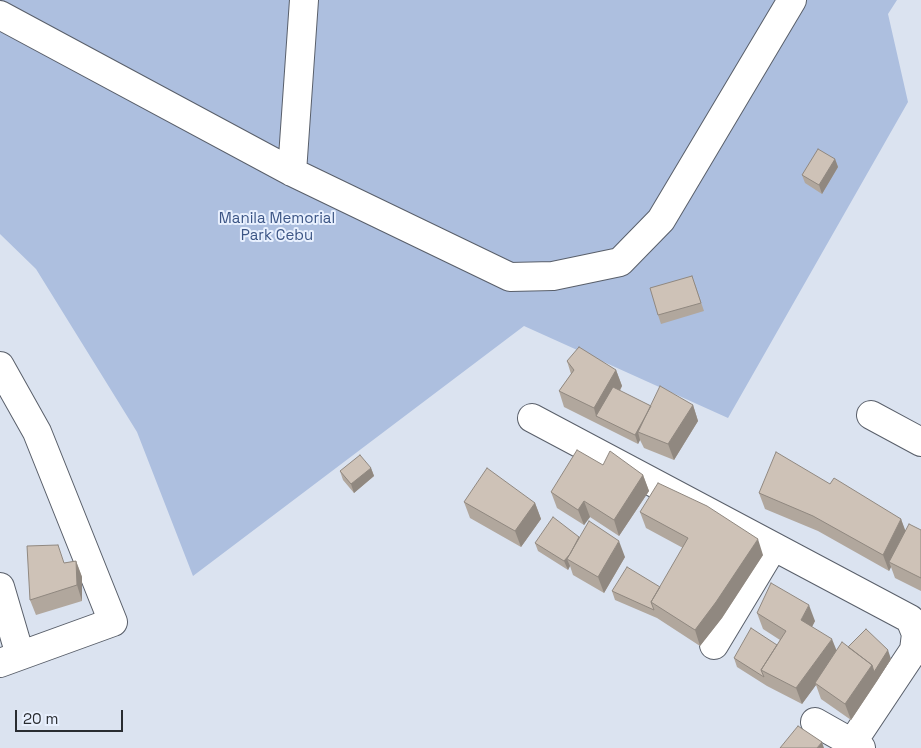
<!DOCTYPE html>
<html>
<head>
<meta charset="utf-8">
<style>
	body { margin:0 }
	#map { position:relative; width:921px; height:748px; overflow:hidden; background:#dbe3f0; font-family:"Space Grotesk",sans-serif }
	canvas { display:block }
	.scale { position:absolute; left:15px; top:710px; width:108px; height:22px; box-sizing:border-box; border:2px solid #292c31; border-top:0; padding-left:6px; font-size:15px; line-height:18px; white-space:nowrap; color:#292c31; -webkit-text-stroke:4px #e8f0fe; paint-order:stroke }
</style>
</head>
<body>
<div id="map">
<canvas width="921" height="748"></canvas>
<div class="scale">20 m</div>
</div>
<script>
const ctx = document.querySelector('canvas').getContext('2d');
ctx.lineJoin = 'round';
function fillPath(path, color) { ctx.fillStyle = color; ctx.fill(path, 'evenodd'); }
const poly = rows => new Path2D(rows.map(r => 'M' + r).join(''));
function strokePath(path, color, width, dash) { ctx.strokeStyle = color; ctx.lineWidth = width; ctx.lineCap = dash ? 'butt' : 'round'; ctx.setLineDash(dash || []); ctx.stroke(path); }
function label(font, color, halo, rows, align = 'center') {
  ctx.font = font + ' "Space Grotesk",sans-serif'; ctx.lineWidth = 4; ctx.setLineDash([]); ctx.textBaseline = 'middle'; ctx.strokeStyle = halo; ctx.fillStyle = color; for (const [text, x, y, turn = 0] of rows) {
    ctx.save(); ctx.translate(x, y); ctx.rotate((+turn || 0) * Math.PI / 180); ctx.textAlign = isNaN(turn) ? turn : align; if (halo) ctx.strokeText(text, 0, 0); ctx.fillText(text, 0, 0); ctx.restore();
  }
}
const green = poly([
	[0,0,897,0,888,14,908,102,728,418,524,326,193,576,137,432,36,269,0,234]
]);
const minor = poly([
	[0,15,292,172,510,277,553,276,620,262,661,220,792,0],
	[292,172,304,0],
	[0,366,37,432,113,622,0,663],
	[871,415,921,442],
	[532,418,910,619,916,634,914,650,852,743],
	[0,587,20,655],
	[714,645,773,547],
	[815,722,861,748]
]);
const wall = poly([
	[835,159,838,167,822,194,805,183,802,175],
	[695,284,704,311,661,324,658,315],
	[567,361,616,370,622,386,620,391,651,406,693,405,698,421,674,460,644,448,640,440,638,444,564,407,559,391,571,374],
	[603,465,643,475,649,491,619,536,590,517,584,525,557,508,551,492],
	[371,468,374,476,354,493,343,480,340,471],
	[830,484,901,519,905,531,921,530,921,591,895,578,891,567,889,571,818,531,765,509,759,493],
	[464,502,535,503,541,519,521,547,470,518],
	[640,512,763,555,722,618,700,646,657,618,615,600,612,591,660,587,683,548,646,528],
	[579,537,625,557,604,593,573,575,570,566,568,570,538,551,535,543],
	[76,561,82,577,82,601,36,615,30,600,64,563],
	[757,613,815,621,812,627,837,651,848,647,891,659,877,681,851,720,821,699,816,685,802,704,767,686,737,667,734,658,777,645,780,640,763,629]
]);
const shadedWall = poly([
	[835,159,838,167,822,194,819,185],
	[616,370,622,386,602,419,596,416,594,408],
	[693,405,698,421,674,460,668,444],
	[652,406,638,432,640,440,638,444,635,435],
	[371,468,374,476,354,493,351,484],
	[643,475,649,491,619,536,614,520],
	[584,501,590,517,584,525,578,510],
	[535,503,541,519,521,547,515,531],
	[901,519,907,535,889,562,891,567,889,571,883,555],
	[581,539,567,559,570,566,568,570,564,561],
	[758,539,763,555,722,618,700,646,695,630],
	[619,541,625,557,604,593,598,577],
	[76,561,82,577,82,601,77,585],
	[809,605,815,621,807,636,801,620],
	[832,639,838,654,815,683,816,685,802,704,796,688],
	[888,650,891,659,877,681,851,720,845,704,872,665],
	[822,742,824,748,817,748]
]);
const building = poly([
	[818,149,835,159,819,185,802,175,818,149],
	[692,276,701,303,658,315,650,288,692,276],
	[579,347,616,370,594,408,559,391,574,370,567,361,579,347],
	[660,386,693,405,668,444,638,432,660,386],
	[613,387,651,406,635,435,596,416,613,387],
	[577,450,603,465,610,451,643,475,614,520,584,501,578,510,551,492,577,450],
	[776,452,830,484,834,478,901,519,883,555,813,516,759,493,776,452],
	[360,455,371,468,351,484,340,471,360,455],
	[487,468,535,503,515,531,464,502,487,468],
	[658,483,707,506,758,539,716,602,695,630,651,602,688,538,640,512,658,483],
	[553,517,579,537,570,554,564,561,535,543,553,517],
	[589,521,619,541,598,577,567,559,589,521],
	[909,524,921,530,921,578,889,562,909,524],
	[58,545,64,563,76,561,77,585,30,600,27,546,58,545],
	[627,567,660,587,651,602,654,610,612,591,627,567],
	[771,583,809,605,801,620,832,639,796,688,761,670,786,631,757,613,771,583],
	[751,628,777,645,761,670,764,677,734,658,751,628],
	[866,629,888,650,874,672,872,665,848,647,866,629],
	[842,642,872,665,845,704,815,683,842,642],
	[798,726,822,742,817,748,780,748,798,726]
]);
const parkNames = [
	["Manila Memorial",277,219],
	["Park Cebu",277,236]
];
fillPath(green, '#adbfdf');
strokePath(minor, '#595f6a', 30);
strokePath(minor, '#fff', 28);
fillPath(wall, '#b1a79d');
fillPath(shadedWall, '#908880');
fillPath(building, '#cec2b7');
strokePath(building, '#908880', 1);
label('15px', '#3c5585', '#e8f0fe', parkNames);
</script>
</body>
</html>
